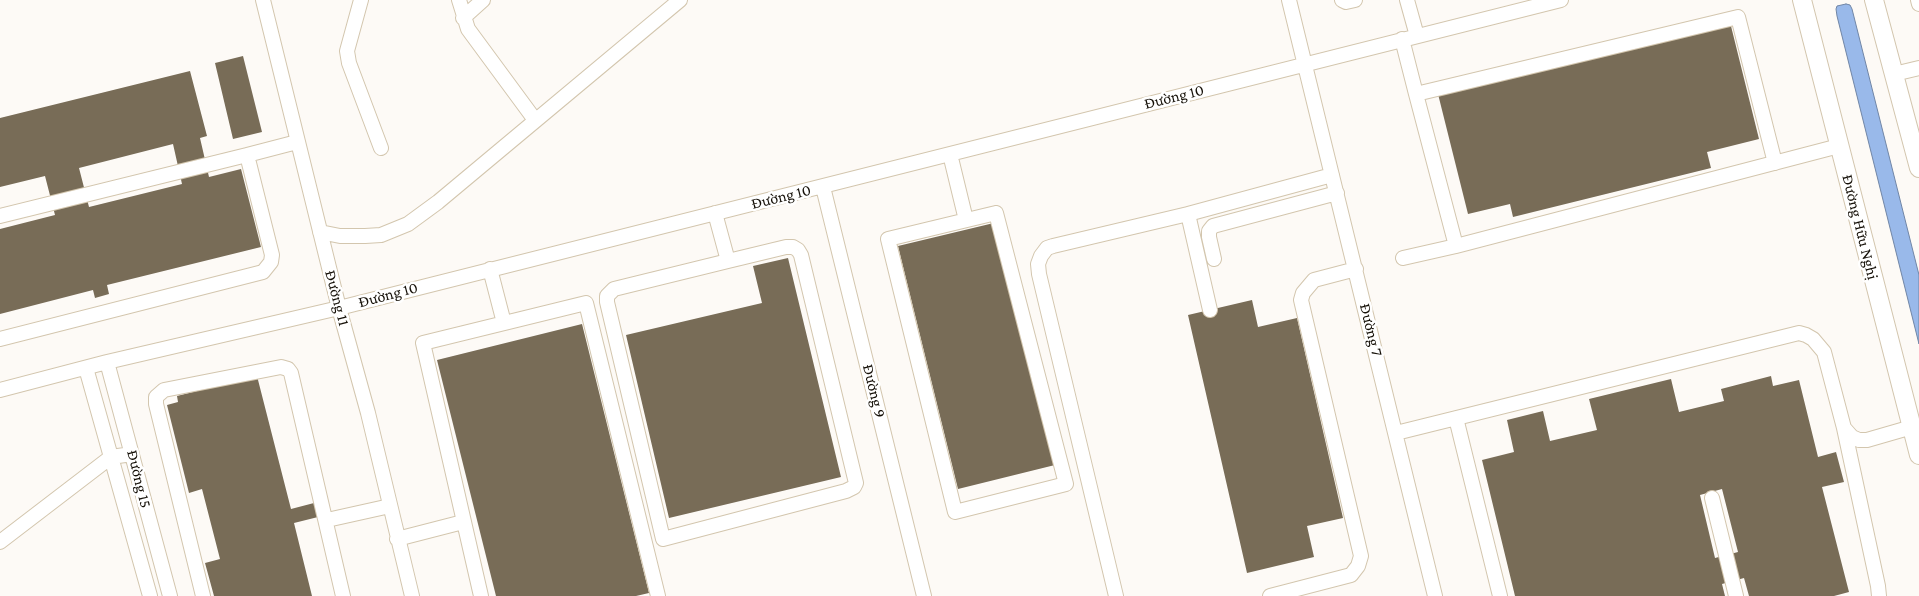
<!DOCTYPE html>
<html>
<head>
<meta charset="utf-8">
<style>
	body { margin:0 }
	canvas { display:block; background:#fdfaf6 }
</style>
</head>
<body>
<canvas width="1919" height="596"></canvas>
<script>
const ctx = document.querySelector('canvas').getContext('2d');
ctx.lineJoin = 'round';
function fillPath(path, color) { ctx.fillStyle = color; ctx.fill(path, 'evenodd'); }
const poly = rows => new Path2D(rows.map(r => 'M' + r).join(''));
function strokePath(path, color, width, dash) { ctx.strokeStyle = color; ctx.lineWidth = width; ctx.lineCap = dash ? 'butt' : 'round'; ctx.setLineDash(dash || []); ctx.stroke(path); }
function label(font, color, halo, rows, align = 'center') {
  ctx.font = font + ' "Crimson Pro",serif'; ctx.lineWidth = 5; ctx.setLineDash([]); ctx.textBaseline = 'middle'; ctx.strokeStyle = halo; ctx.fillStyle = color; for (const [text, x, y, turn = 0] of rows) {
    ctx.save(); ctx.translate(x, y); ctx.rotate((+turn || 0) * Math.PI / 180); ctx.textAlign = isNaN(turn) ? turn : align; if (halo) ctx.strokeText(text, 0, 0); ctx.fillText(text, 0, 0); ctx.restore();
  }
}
const water = poly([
	[1846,4,1850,5,1852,9,1919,275,1919,344,1837,16,1836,9,1837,6,1846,4]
]);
const building = poly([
	[1728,14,1759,139,1707,152,1711,168,1513,217,1510,204,1468,214,1436,86],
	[243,56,262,132,233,139,215,63],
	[190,71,207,136,200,138,209,177,241,169,261,247,107,285,109,294,95,298,93,290,0,314,0,229,55,215,45,176,0,187,0,118],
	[173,144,182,184,89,207,79,168],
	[998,222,1059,464,958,489,898,246],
	[788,258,841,477,669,518,626,335,762,303,753,266],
	[1252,300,1258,327,1297,318,1343,518,1307,526,1314,557,1247,573,1188,315],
	[582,324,649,593,636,596,496,596,437,360],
	[257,376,291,509,314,503,318,517,294,523,312,596,214,596,205,563,220,559,202,489,189,493,167,405,178,402,177,396],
	[1771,376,1773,386,1799,380,1818,457,1836,452,1844,482,1822,487,1849,592,1834,596,1749,596,1744,578,1722,584,1725,596,1515,596,1482,460,1514,452,1507,420,1543,411,1550,441,1597,430,1589,399,1671,379,1679,412,1724,401,1721,389],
	[1722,489,1738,552,1715,558,1700,495]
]);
const minor = poly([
	[263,0,339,308,368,413,412,596],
	[361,0,347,51,349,63,381,148],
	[459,0,468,29,535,120],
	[1289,0,1435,596],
	[1342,0,1346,2,1355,0],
	[1407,0,1417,36],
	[1918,0,1919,4],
	[463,18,483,0],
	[1402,39,1416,94],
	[1894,74,1919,68],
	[950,154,966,220],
	[247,155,297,142],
	[823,187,924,596],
	[715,213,728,261,786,247,793,247,798,250,801,255,856,483,854,487,846,491,663,539,607,302,607,296,614,289,728,261],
	[996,213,1066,484,955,512,888,239,996,213],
	[1188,214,1332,175],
	[0,216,247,155,272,255,271,262,263,272,0,339],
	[320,232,340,236,365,236,381,235,408,224,438,202,680,0],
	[1456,246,1839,146],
	[1403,258,1456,246,1416,94,1738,17,1775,163],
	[1214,259,1209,237,1209,231,1213,226,1337,193],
	[490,269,504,323],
	[107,362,170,596],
	[86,368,150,596],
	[0,390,107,362,339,308,1561,0],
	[1456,418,1500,596],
	[1844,428,1878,586,1879,596],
	[1396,433,1799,333,1806,335,1813,339,1824,352,1844,428,1852,437,1859,440,1867,440,1912,427],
	[1712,498,1736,596],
	[327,520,390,506],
	[397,539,463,522],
	[0,542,111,457,132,454],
	[203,596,156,404,156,397,164,390,281,367,288,369,291,373,343,596],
	[481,596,423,343,586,303,658,596],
	[1116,596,1039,274,1038,264,1041,256,1047,248,1053,246,1188,214,1210,310],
	[1270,596,1351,575,1358,566,1361,556,1301,300,1303,293,1314,280,1356,269]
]);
const major = poly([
	[1802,0,1919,455],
	[1874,0,1919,168]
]);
const streetNames = [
	["Đường 10",1174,97,-14],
	["Đường 10",781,197,-14],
	["Đường Hữu Nghị",1860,227,76],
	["Đường 10",388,295,-15],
	["Đường 11",337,298,75],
	["Đường 7",1371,330,76],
	["Đường 9",874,391,76],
	["Đường 15",139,479,76]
];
fillPath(water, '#99b9ea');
strokePath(water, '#7186a6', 1);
fillPath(building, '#786c57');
strokePath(minor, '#d3c6ae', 16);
strokePath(major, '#d3c6ae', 20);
strokePath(minor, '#fff', 14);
strokePath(major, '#fff', 18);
label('16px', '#140f07', '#fff', streetNames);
</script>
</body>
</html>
